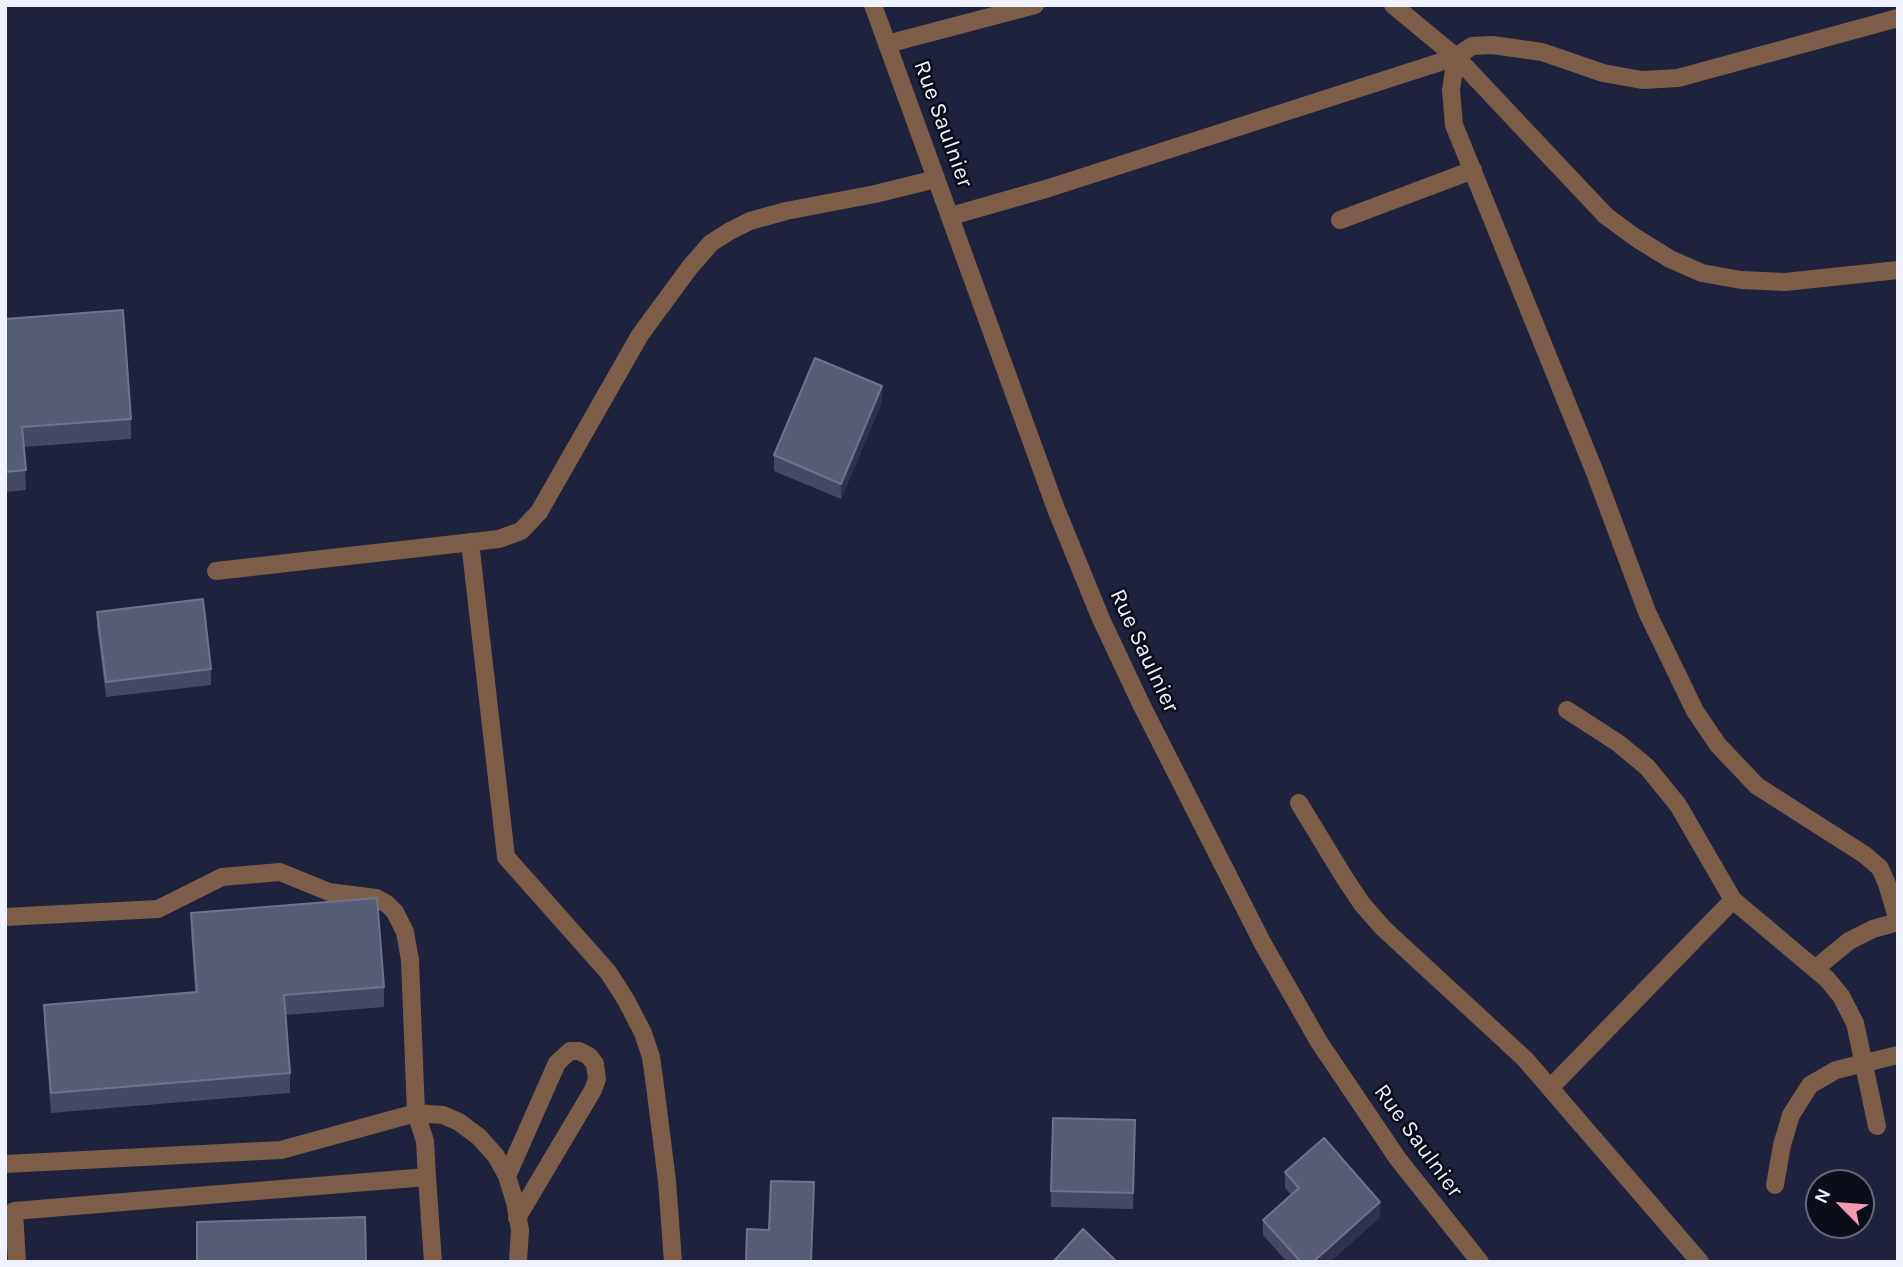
<!DOCTYPE html>
<html>
<head>
<meta charset="utf-8">
<style>
	body { margin:0 }
	#map { position:relative; width:1903px; height:1267px; overflow:hidden; background:#1e223c; font-family:Karla,sans-serif }
	canvas { display:block }
	.frame { position:absolute; inset:0; border:7px solid #eff2fd; pointer-events:none }
	.north { position:absolute; left:1805px; top:1169px; width:70px; height:70px; box-sizing:border-box; background:#0b0d18; border:2px solid #666974; border-radius:50%; rotate:295deg; font-size:19px; font-weight:700; line-height:28px; text-align:center; color:#eff2fd }
	.north::after { content:''; display:block; margin:auto; width:24px; height:32px; background:#f19ab1; clip-path:polygon(50% 0,100% 100%,50% 72%,0 100%) }
</style>
</head>
<body>
<div id="map">
<canvas width="1903" height="1267"></canvas>
<div class="frame"></div>
<div class="north">N</div>
</div>
<script>
const ctx = document.querySelector('canvas').getContext('2d');
ctx.lineJoin = 'round';
const poly = rows => new Path2D(rows.map(r => 'M' + r).join(''));
function strokePath(path, color, width, dash) { ctx.strokeStyle = color; ctx.lineWidth = width; ctx.lineCap = dash ? 'butt' : 'round'; ctx.setLineDash(dash || []); ctx.stroke(path); }
function fillPath(path, color) { ctx.fillStyle = color; ctx.fill(path, 'evenodd'); }
function label(font, color, halo, rows, align = 'center') {
  ctx.font = font + ' Karla,sans-serif'; ctx.lineWidth = 5; ctx.setLineDash([]); ctx.textBaseline = 'middle'; ctx.strokeStyle = halo; ctx.fillStyle = color; for (const [text, x, y, turn = 0] of rows) {
    ctx.save(); ctx.translate(x, y); ctx.rotate((+turn || 0) * Math.PI / 180); ctx.textAlign = isNaN(turn) ? turn : align; if (halo) ctx.strokeText(text, 0, 0); ctx.fillText(text, 0, 0); ctx.restore();
  }
}
const service = poly([
	[1393,5,1456,57,1606,216,1636,238,1670,259,1702,273,1741,280,1785,282,1898,270],
	[887,44,1035,5],
	[1456,57,1451,90,1454,125,1594,470,1647,612,1695,711,1718,745,1757,786,1865,855,1880,868,1887,884,1898,921],
	[951,216,1049,188,1456,57,1472,46,1492,45,1542,52,1603,73,1642,80,1678,78,1898,18],
	[1340,220,1473,170],
	[470,542,506,857,608,972,626,1000,643,1033,651,1057,655,1086,667,1181,673,1262],
	[216,571,499,539,521,531,539,512,640,335,690,267,711,243,730,231,750,221,786,211,875,194,936,179],
	[1567,710,1618,743,1647,767,1678,805,1733,900],
	[1299,803,1344,877,1362,904,1383,928,1525,1059,1700,1262],
	[5,917,158,909,222,877,280,872,329,892,376,898,387,904,395,912,405,932,410,960,416,1113,443,1115,459,1122,479,1137,496,1156,507,1176,515,1202,520,1230,518,1262],
	[1815,969,1849,941,1873,929,1898,922],
	[1550,1088,1733,900,1827,979,1841,996,1855,1023,1877,1126],
	[5,1164,281,1150,416,1113,425,1141,427,1177],
	[507,1176,557,1063,570,1051,579,1051,589,1056,595,1064,597,1079,593,1090,517,1218],
	[1775,1185,1782,1145,1791,1115,1810,1085,1836,1070,1898,1055],
	[17,1262,14,1211,427,1177,433,1262]
]);
const minor = poly([
	[873,5,1056,509,1101,619,1141,704,1263,944,1319,1042,1398,1159,1480,1262]
]);
const wall = poly([
	[5,319,131,419,131,439,24,447,26,490,5,492],
	[882,402,841,499,774,471,774,455],
	[97,612,211,669,211,685,106,697,97,627],
	[191,913,384,987,384,1007,286,1015,290,1073,290,1093,51,1113,44,1025,44,1005,195,992,191,933],
	[1135,1120,1133,1209,1051,1207,1051,1191],
	[1285,1172,1380,1217,1330,1262,1287,1262,1263,1235,1263,1220,1291,1195,1285,1188]
]);
const shadedWall = poly([
	[882,386,882,402,841,499,841,484],
	[1380,1202,1380,1217,1330,1262,1313,1262]
]);
const building = poly([
	[123,310,131,419,22,427,26,470,5,472,5,319,123,310],
	[815,358,882,386,841,484,774,455,815,358],
	[203,599,211,669,106,682,97,612,203,599],
	[377,898,384,987,284,995,290,1073,51,1093,44,1005,197,992,191,913,377,898],
	[1053,1118,1135,1120,1133,1193,1051,1191,1053,1118],
	[1324,1138,1380,1202,1313,1262,1301,1262,1263,1220,1299,1188,1285,1172,1324,1138],
	[771,1181,814,1182,811,1262,746,1262,747,1229,769,1230,771,1181],
	[365,1217,366,1262,197,1262,197,1222,365,1217],
	[1083,1229,1117,1262,1053,1262,1083,1229]
]);
const streetNames = [
	["Rue Saulnier",943,124,70],
	["Rue Saulnier",1144,651,65],
	["Rue Saulnier",1418,1141,54]
];
strokePath(service, '#7b5d48', 18);
strokePath(minor, '#7b5d48', 18);
fillPath(wall, '#454a64');
fillPath(shadedWall, '#2e324d');
fillPath(building, '#575c75');
strokePath(building, '#6f738a', 2);
label('23px', '#eff2fd', '#0b0d18', streetNames);
</script>
</body>
</html>
